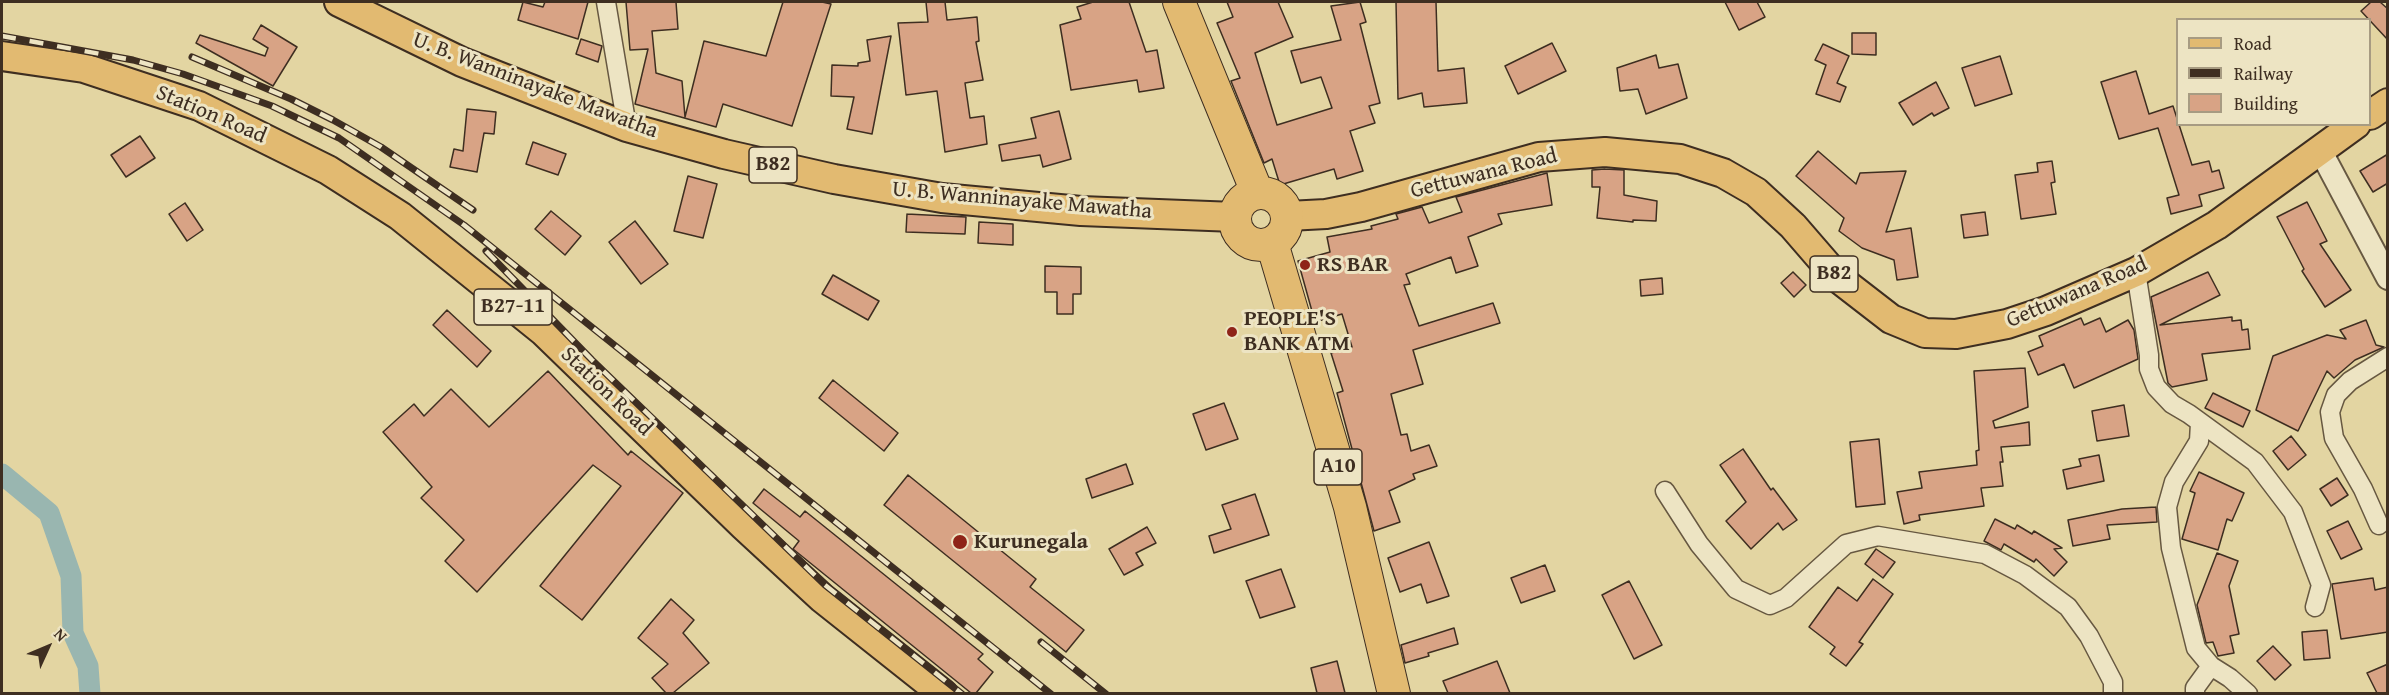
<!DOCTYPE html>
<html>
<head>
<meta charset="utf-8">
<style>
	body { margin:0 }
	#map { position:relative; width:2389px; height:695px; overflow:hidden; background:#e3d5a2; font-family:"Gentium Book Plus",serif }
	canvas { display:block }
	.frame { position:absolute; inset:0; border:3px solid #3e2e21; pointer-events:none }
	.legend { position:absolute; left:2176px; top:18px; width:195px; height:108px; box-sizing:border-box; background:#ede4c3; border:2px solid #a79b82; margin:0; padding:8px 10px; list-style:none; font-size:18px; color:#3e2e21 }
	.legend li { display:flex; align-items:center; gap:12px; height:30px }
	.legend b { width:30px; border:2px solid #a79b82 }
	.north { position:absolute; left:18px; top:617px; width:60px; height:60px; -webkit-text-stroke:4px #ede4c3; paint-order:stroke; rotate:46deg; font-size:16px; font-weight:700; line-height:24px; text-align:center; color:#3e2e21 }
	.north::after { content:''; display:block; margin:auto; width:21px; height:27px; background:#3e2e21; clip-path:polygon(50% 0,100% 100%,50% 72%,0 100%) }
</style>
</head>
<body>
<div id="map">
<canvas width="2389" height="695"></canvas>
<div class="frame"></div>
<ul class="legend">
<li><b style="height:8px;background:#e2ba71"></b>Road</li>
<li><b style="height:8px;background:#3e2e21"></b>Railway</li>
<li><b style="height:16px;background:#d8a385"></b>Building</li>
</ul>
<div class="north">N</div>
</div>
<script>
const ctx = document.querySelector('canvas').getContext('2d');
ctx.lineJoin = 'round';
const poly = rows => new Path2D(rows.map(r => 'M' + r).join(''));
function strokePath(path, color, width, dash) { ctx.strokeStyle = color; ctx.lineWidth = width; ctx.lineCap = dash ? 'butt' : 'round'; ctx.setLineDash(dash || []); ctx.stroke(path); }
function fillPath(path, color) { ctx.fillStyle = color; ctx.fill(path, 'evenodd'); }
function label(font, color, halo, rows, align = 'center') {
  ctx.font = font + ' "Gentium Book Plus",serif'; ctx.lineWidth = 6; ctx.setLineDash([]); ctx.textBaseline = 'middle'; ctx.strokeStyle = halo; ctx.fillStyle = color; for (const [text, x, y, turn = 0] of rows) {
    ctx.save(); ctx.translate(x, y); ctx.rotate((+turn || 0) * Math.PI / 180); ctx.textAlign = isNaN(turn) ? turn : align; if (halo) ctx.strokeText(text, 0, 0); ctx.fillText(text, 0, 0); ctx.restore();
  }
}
const canal = poly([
	[2,474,49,513,71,576,73,633,88,666,90,694]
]);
const building = poly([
	[523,2,543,7,545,2,588,2,578,39,518,20,523,2],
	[626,2,676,2,678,29,652,31,656,73,682,81,685,117,704,41,766,56,783,2,822,2,831,4,792,126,723,104,716,127,635,104,648,49,630,50,626,2],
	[926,2,945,2,947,20,977,17,979,41,976,42,983,80,965,83,970,118,984,116,987,144,945,152,937,91,906,95,898,23,928,22,926,2],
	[1093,2,1129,2,1146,52,1157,50,1164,88,1139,92,1137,80,1071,90,1060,25,1081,19,1077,7,1093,2],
	[1227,2,1278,2,1293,37,1255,53,1277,125,1332,108,1321,77,1301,83,1291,51,1341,40,1331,6,1360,2,1366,22,1360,24,1380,103,1369,106,1375,123,1350,131,1363,171,1337,179,1334,169,1280,185,1272,159,1264,163,1231,81,1240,78,1217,23,1233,17,1227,2],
	[1396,2,1436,2,1438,71,1464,68,1467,103,1424,107,1422,93,1398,99,1396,2],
	[1725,2,1757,2,1765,17,1739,30,1725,2],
	[2371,2,2380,2,2388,9,2388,40,2361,11,2371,2],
	[261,25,297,47,273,86,196,43,200,35,265,56,268,48,253,39,261,25],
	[1852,33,1876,33,1876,55,1852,54,1852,33],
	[891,36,872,134,847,129,854,97,831,96,832,65,858,66,858,63,870,61,867,40,891,36],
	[581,39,602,46,598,62,576,54,581,39],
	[1552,43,1566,71,1518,94,1505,66,1552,43],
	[1823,44,1849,56,1837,83,1846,87,1840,102,1816,94,1826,65,1815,60,1823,44],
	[1656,55,1659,68,1678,64,1687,98,1646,114,1638,89,1620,91,1617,68,1656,55],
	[2000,56,2012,94,1975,106,1962,68,2000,56],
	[2136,71,2149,114,2173,106,2192,165,2209,161,2212,172,2219,170,2224,188,2199,195,2202,206,2171,214,2167,198,2179,195,2158,128,2119,139,2101,82,2136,71],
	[1936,82,1949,108,1934,116,1932,113,1913,125,1899,103,1936,82],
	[467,109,496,112,494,134,484,133,477,172,450,167,454,149,463,151,467,109],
	[1059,111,1071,159,1043,167,1040,155,1002,161,999,145,1036,138,1031,118,1059,111],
	[140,136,155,158,126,177,111,155,140,136],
	[533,142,566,154,558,175,526,164,533,142],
	[1818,151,1856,184,1860,173,1906,171,1886,232,1911,228,1918,277,1897,280,1894,260,1862,248,1839,231,1844,218,1796,176,1818,151],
	[2388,154,2388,183,2373,192,2360,171,2388,154],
	[2052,161,2055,182,2051,183,2056,214,2021,219,2015,175,2038,172,2037,163,2052,161],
	[1605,169,1624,170,1624,195,1657,201,1656,221,1633,220,1633,222,1597,218,1600,187,1592,187,1592,170,1605,169],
	[1547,173,1552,205,1498,214,1502,224,1468,237,1478,266,1456,273,1451,257,1406,274,1410,284,1404,285,1419,326,1493,303,1500,323,1413,350,1423,384,1391,394,1401,435,1407,434,1411,451,1429,445,1437,466,1413,474,1415,479,1389,491,1400,522,1374,531,1337,393,1343,391,1331,353,1352,347,1342,314,1315,322,1298,261,1330,252,1327,237,1372,229,1371,226,1398,219,1396,214,1422,207,1429,223,1462,212,1456,197,1547,173],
	[688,176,717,184,703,238,674,231,688,176],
	[2307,202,2327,241,2320,244,2351,290,2325,307,2302,271,2304,269,2277,217,2307,202],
	[185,203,203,230,187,241,169,214,185,203],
	[551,211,581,236,565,255,535,229,551,211],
	[1985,212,1988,235,1964,238,1961,215,1985,212],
	[907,214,966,217,965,234,906,232,907,214],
	[635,221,668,264,641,284,609,242,635,221],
	[979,222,1013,224,1013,245,978,243,979,222],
	[1045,266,1081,267,1081,294,1073,294,1073,314,1057,314,1057,292,1045,292,1045,266],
	[1793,272,1806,285,1794,297,1781,283,1793,272],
	[2208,272,2220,295,2160,325,2232,317,2232,321,2241,320,2242,330,2248,329,2250,349,2202,354,2207,380,2172,387,2168,383,2151,297,2208,272],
	[833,275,879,301,868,320,822,294,833,275],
	[1662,278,1663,294,1641,296,1640,280,1662,278],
	[447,310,491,351,477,367,433,325,447,310],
	[2081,318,2084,325,2100,318,2106,332,2128,320,2134,330,2138,359,2074,388,2064,364,2038,375,2028,352,2043,346,2039,336,2081,318],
	[2366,320,2376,345,2384,347,2355,360,2334,378,2327,371,2298,431,2256,410,2273,356,2327,335,2346,339,2340,330,2366,320],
	[2025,368,2028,407,1993,421,1995,428,2029,422,2030,445,2001,447,2003,462,2000,462,2003,486,1981,488,1984,506,1919,515,1920,520,1904,524,1897,492,1922,488,1919,472,1977,465,1976,451,1979,450,1974,371,2025,368],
	[548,371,628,455,631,451,683,493,582,620,540,586,621,486,593,465,477,592,445,561,464,540,421,498,432,487,383,432,414,404,424,416,451,389,489,427,548,371],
	[833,380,898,433,884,451,819,398,833,380],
	[2213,393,2250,411,2243,427,2205,408,2213,393],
	[1224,403,1238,439,1206,450,1193,414,1224,403],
	[2124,405,2129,436,2097,441,2092,411,2124,405],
	[2291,436,2306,455,2288,470,2273,451,2291,436],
	[1879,439,1885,504,1856,507,1850,442,1879,439],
	[1743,449,1771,490,1773,488,1797,520,1783,530,1778,523,1751,549,1726,521,1746,502,1720,465,1743,449],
	[2099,455,2104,481,2067,489,2063,470,2081,466,2079,459,2099,455],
	[1126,464,1133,484,1092,498,1086,479,1126,464],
	[2199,472,2244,493,2232,521,2227,519,2218,550,2182,539,2195,493,2190,491,2199,472],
	[908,475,1036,579,1030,587,1084,630,1066,652,884,505,908,475],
	[2337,478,2348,495,2331,506,2320,489,2337,478],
	[764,489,800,517,805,511,983,654,978,659,993,672,976,693,971,693,793,549,799,541,753,503,764,489],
	[1255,494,1269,535,1214,553,1209,536,1231,529,1222,505,1255,494],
	[2156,507,2157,522,2107,525,2110,539,2073,546,2068,520,2122,509,2156,507],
	[1995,519,2015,529,2017,525,2032,534,2034,531,2062,548,2054,549,2067,562,2054,576,2036,559,2034,562,2004,544,2001,550,1984,541,1995,519],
	[2348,521,2362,549,2341,559,2327,531,2348,521],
	[1147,527,1156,543,1136,553,1143,565,1124,575,1109,549,1147,527],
	[1429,542,1449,596,1427,603,1421,584,1400,592,1388,558,1429,542],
	[1876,549,1895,562,1883,578,1865,564,1876,549],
	[2217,553,2238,561,2229,586,2239,634,2230,636,2234,653,2218,656,2213,642,2206,643,2197,605,2217,553],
	[1545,565,1555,591,1521,603,1511,578,1545,565],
	[1281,569,1295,607,1260,618,1246,581,1281,569],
	[2373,578,2375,590,2388,587,2388,632,2341,639,2332,584,2373,578],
	[1873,579,1893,594,1859,642,1863,644,1846,666,1830,654,1835,647,1809,627,1838,587,1857,601,1873,579],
	[1629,581,1662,645,1634,659,1602,595,1629,581],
	[671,599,694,620,683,633,709,663,673,693,666,693,652,678,668,664,638,638,671,599],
	[1454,628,1458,644,1428,653,1429,656,1405,663,1401,645,1454,628],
	[2327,630,2330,658,2304,660,2302,632,2327,630],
	[2273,646,2291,665,2275,680,2257,661,2273,646],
	[1337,661,1345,693,1317,693,1311,668,1337,661],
	[1497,661,1510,693,1448,693,1443,681,1497,661],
	[2388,664,2388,693,2377,693,2367,673,2388,664]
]);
const minor = poly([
	[606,2,627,127],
	[2136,272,2149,355,2149,369,2156,387,2172,404,2189,414,2255,462,2293,512,2321,585,2315,607],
	[2200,423,2199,441,2174,482,2167,507,2171,548,2196,648,2211,666,2230,678,2248,694],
	[1665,491,1699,544,1736,589,1770,605,1786,598,1846,544,1878,536,1985,554,2025,575,2068,607,2089,636,2113,682,2113,694],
	[2379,525,2363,489,2334,438,2330,412,2336,395,2350,381,2388,357],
	[2195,694,2195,688,2211,666]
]);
const tertiary = poly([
	[2320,150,2388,278]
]);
const primary = poly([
	[339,2,462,62,627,127,724,154,834,179,942,198,1081,211,1235,217],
	[2,56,84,68,199,106,328,170,400,216,543,331,744,526,822,598,943,694],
	[2370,115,2388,103],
	[1288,216,1326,214,1361,207,1539,157,1605,152,1680,159,1723,173,1756,192,1793,226,1838,278,1891,319,1925,333,1956,334,2007,324,2046,311,2136,272,2217,225,2356,124]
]);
const trunk = poly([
	[1179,2,1257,192],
	'1235 219a26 26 0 1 1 52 0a26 26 0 1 1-52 0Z',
	[1272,243,1350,507,1394,694]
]);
const rail = poly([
	[2,36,133,60,183,74,272,106,339,138,464,225,1051,694],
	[192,57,291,99,333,120,381,147,473,210],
	[486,251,592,360,825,585,962,694],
	[1041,642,1106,694]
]);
const markers = [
	[1305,265,6,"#8f2418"],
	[1232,332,6,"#8f2418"],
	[960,542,8,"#8f2418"]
];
const shields = [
	[773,165,48],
	[1834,274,48],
	[513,307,78],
	[1338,467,48]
];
const shieldNames = [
	["B82",773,165],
	["B82",1834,274],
	["B27-11",513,307],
	["A10",1338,467]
];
const streetNames = [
	["U. B. Wanninayake Mawatha",535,86,21],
	["Station Road",211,115,23],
	["Gettuwana Road",1484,174,-14],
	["U. B. Wanninayake Mawatha",1022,201,5],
	["Gettuwana Road",2077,293,-23],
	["Station Road",606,392,44]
];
const poiNames = [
	["RS BAR",1317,265],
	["PEOPLE'S",1244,319],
	["BANK ATM",1244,344],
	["Kurunegala",974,542]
];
strokePath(canal, '#99b6b0', 21);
fillPath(building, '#d8a385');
strokePath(building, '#3e2e21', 1.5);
strokePath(minor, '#675841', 21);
strokePath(tertiary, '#675841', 26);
strokePath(primary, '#3e2e21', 32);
strokePath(trunk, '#3e2e21', 34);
strokePath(minor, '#ede4c3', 18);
strokePath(tertiary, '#ede4c3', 22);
strokePath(primary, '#e2ba71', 28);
strokePath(trunk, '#e2ba71', 32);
strokePath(rail, '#3e2e21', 7);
strokePath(rail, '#ede4c3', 4.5, [14]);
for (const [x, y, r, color] of markers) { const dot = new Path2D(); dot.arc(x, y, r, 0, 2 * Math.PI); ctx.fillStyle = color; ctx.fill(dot); strokePath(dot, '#ede4c3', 2); }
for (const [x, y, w] of shields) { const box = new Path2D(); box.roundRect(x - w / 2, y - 18, w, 36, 4.5); ctx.fillStyle = '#ede4c3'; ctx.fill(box); strokePath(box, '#3e2e21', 1.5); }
label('bold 21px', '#3e2e21', null, shieldNames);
label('22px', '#3e2e21', '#ede4c3', streetNames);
label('bold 22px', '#3e2e21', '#ede4c3', poiNames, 'left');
</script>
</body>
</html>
